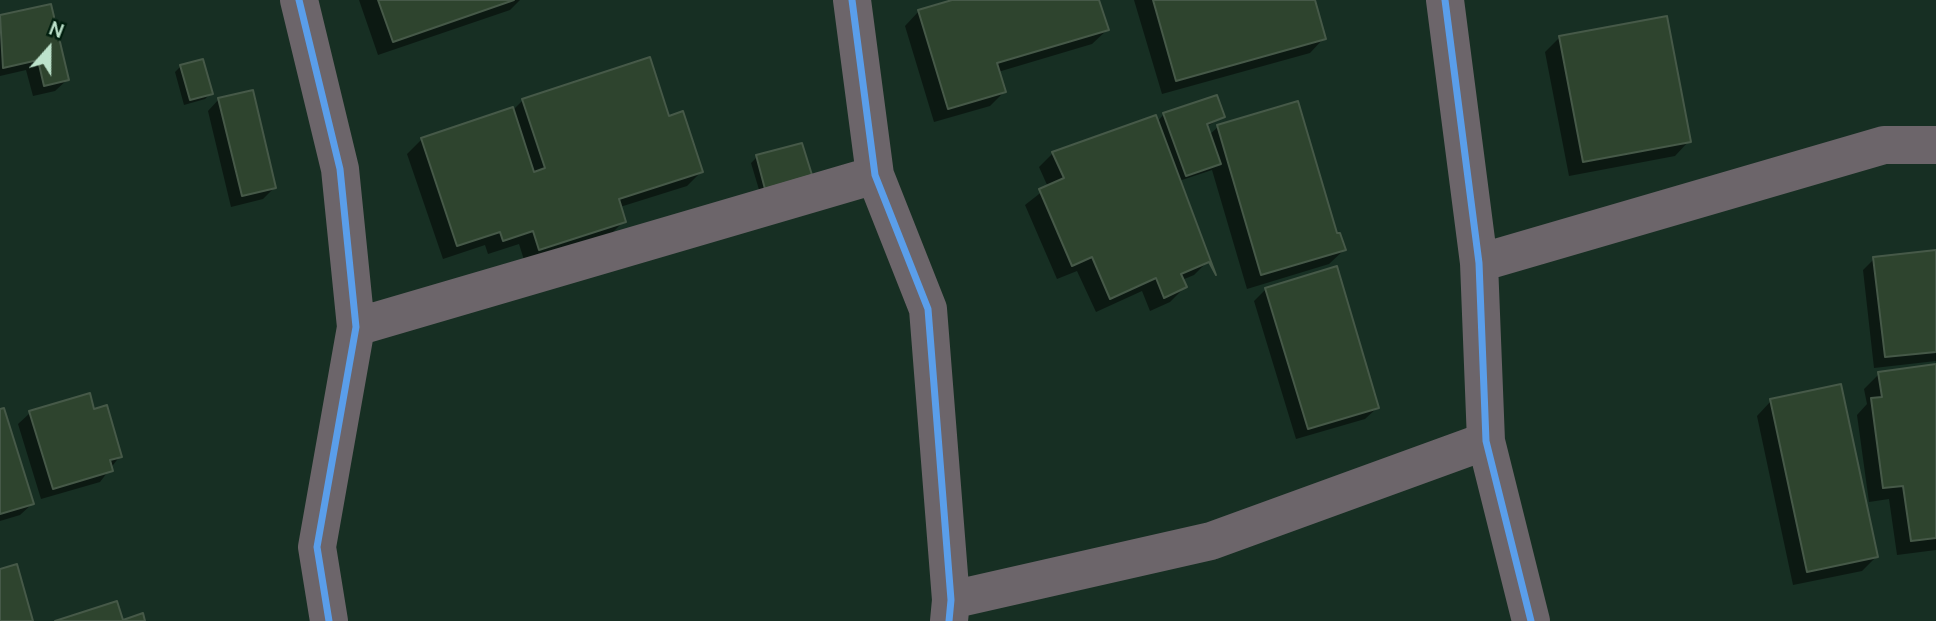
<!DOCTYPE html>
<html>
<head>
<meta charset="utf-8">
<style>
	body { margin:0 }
	#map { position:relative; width:1936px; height:621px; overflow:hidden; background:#172f23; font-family:Manrope,sans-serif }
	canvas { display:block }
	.north { position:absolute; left:14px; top:14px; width:70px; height:70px; -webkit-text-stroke:5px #001e0e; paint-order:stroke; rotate:21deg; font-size:19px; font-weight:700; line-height:28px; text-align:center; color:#bde3cc }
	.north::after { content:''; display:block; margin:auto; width:24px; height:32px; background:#bde3cc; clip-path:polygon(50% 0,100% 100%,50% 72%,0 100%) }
</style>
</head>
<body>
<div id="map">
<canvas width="1936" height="621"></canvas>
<div class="north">N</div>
</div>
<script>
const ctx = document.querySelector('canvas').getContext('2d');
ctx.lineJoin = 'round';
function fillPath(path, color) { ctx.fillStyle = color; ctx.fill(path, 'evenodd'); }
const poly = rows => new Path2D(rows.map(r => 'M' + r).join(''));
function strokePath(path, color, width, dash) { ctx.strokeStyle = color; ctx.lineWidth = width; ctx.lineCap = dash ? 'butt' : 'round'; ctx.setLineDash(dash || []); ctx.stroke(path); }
const shadow = poly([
	[359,0,520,0,510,10,378,55],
	[958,0,1098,0,1107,30,1092,44,998,72,1004,92,990,106,934,122,905,26,919,11],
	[1134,0,1313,0,1324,38,1310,53,1162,94],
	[49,6,67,80,55,91,33,96,26,70,0,76,0,17],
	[1559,38,1689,141,1675,156,1569,176,1545,52],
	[181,66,211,93,205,99,184,105,175,72],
	[219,99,274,188,263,199,231,207,208,111],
	[523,100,668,118,701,172,687,186,620,207,624,221,609,236,525,263,519,244,488,254,485,245,443,259,407,154,422,139,512,111],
	[1164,114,1223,117,1206,127,1209,135,1218,127,1336,235,1344,250,1329,264,1247,289,1212,170,1179,181,1208,261,1194,275,1182,280,1185,287,1170,302,1150,311,1142,291,1096,312,1077,271,1057,279,1025,205,1048,187,1039,167,1053,153,1157,122],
	[801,145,760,193,751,163,757,157],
	[1936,252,1936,361,1874,368,1863,270,1874,259],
	[1266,289,1377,408,1365,419,1296,439,1254,301],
	[1936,366,1936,550,1897,555,1889,499,1869,502,1857,415,1867,404,1864,389,1879,374],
	[89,396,93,411,120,456,100,482,41,499,18,424,30,413],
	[1771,401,1876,557,1862,571,1793,585,1757,416],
	[0,411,32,504,20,515,0,521]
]);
const building = poly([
	[378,0,514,0,393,42,378,0],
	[952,0,1099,0,1109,30,997,63,1006,92,948,109,918,10,952,0],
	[1153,0,1315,0,1326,39,1176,81,1153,0],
	[51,4,69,80,44,86,38,60,3,68,0,15,51,4],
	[1667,16,1691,142,1583,162,1559,36,1667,16],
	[650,57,669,116,683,111,703,172,619,199,626,222,539,250,533,231,503,241,500,232,457,246,421,138,513,107,534,172,545,168,522,99,650,57],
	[203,59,213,94,190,100,180,65,203,59],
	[253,90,276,188,242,196,218,98,253,90],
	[1217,95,1225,117,1207,124,1221,164,1186,176,1163,113,1217,95],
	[1298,101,1337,233,1340,233,1346,250,1261,275,1217,125,1298,101],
	[1156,115,1216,275,1209,262,1181,274,1187,287,1164,298,1156,278,1110,299,1092,257,1072,266,1039,189,1064,178,1052,152,1156,115],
	[802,143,812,175,765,189,756,155,802,143],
	[1936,250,1936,352,1885,357,1873,257,1936,250],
	[1337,266,1379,408,1308,429,1265,288,1337,266],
	[1936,364,1936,538,1911,541,1903,486,1883,488,1871,398,1882,397,1878,372,1936,364],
	[1841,384,1878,557,1807,572,1770,399,1841,384],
	[90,393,94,409,107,405,122,457,110,460,113,471,53,489,29,411,90,393],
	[4,408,34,504,0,514,0,409,4,408],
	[17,564,33,621,0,621,0,569,17,564],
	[117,601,123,620,143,613,145,621,55,621,117,601]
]);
const street = poly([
	[299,0,340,169,356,327,317,547,329,621],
	[852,0,875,175,928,309,951,600,949,621],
	[1445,0,1479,263,1486,441,1531,621],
	[1479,263,1884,145,1936,145],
	[356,327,875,175],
	[951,600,1211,541,1486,441]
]);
const cycleway = poly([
	[299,0,340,169,356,327,317,547,329,621],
	[852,0,875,175,928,309,951,600,949,621],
	[1445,0,1479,263,1486,441,1531,621]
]);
fillPath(shadow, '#0007');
fillPath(building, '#2e442e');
strokePath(building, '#465948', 2);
strokePath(street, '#6c656a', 38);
strokePath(cycleway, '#5a9eea', 7);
</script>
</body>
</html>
